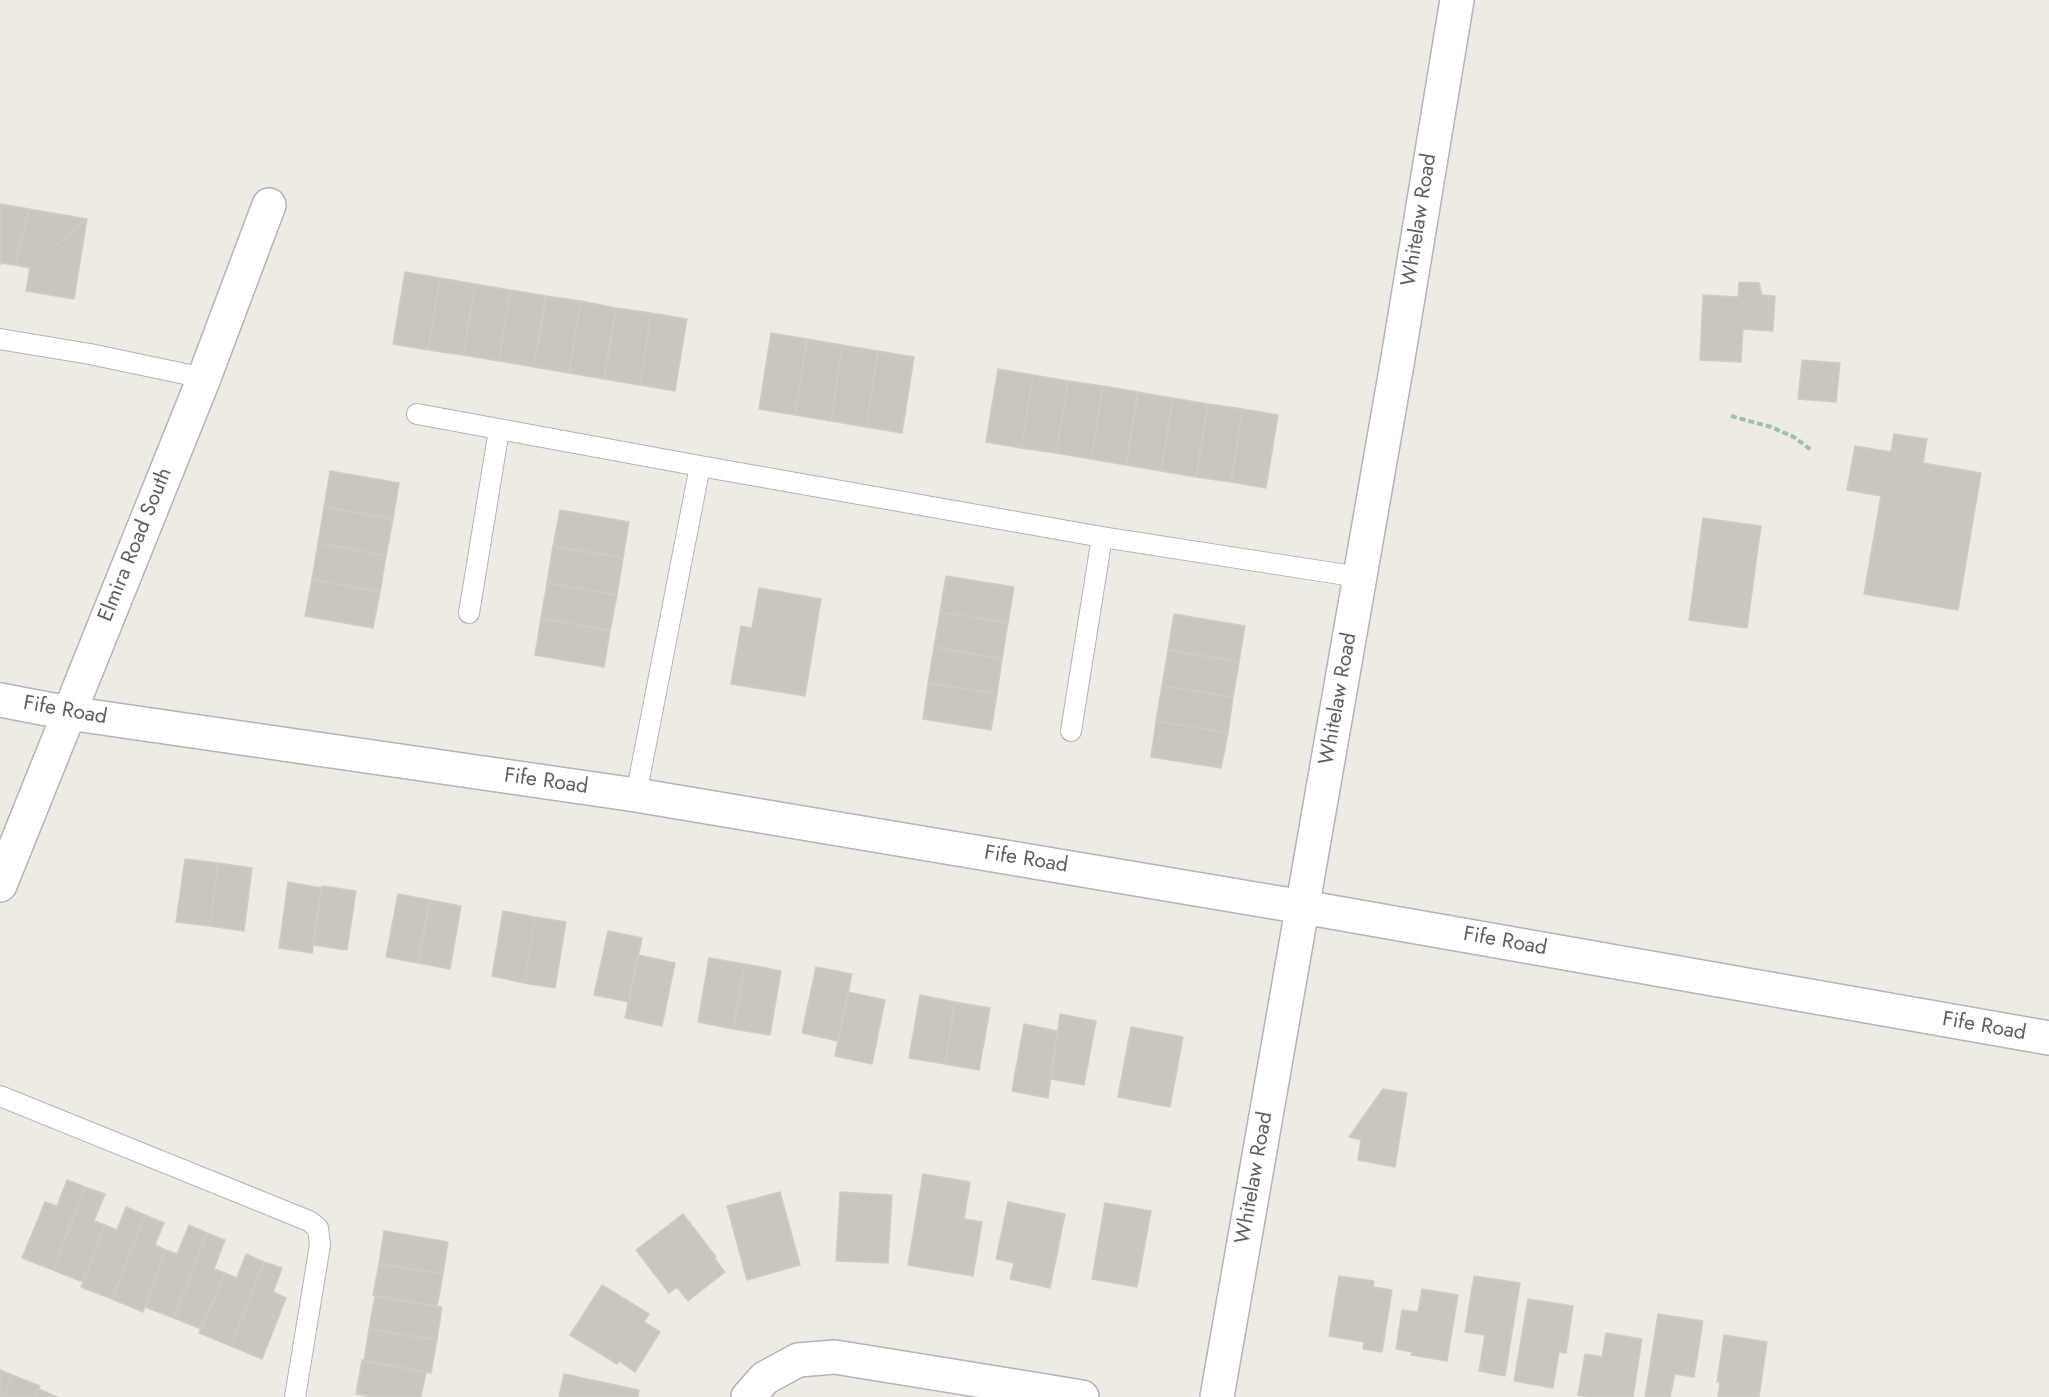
<!DOCTYPE html>
<html>
<head>
<meta charset="utf-8">
<style>
	body { margin:0 }
	canvas { display:block; background:#edebe4 }
</style>
</head>
<body>
<canvas width="2049" height="1397"></canvas>
<script>
const ctx = document.querySelector('canvas').getContext('2d');
ctx.lineJoin = 'round';
function fillPath(path, color) { ctx.fillStyle = color; ctx.fill(path, 'evenodd'); }
const poly = rows => new Path2D(rows.map(r => 'M' + r).join(''));
function strokePath(path, color, width, dash) { ctx.strokeStyle = color; ctx.lineWidth = width; ctx.lineCap = dash ? 'butt' : 'round'; ctx.setLineDash(dash || []); ctx.stroke(path); }
function label(font, color, halo, rows, align = 'center') {
  ctx.font = font + ' Jost,sans-serif'; ctx.lineWidth = 5; ctx.setLineDash([]); ctx.textBaseline = 'middle'; ctx.strokeStyle = halo; ctx.fillStyle = color; for (const [text, x, y, turn = 0] of rows) {
    ctx.save(); ctx.translate(x, y); ctx.rotate((+turn || 0) * Math.PI / 180); ctx.textAlign = isNaN(turn) ? turn : align; if (halo) ctx.strokeText(text, 0, 0); ctx.fillText(text, 0, 0); ctx.restore();
  }
}
const building = poly([
	[0,204,29,209,15,265,0,263,0,265,0,204],
	[29,209,87,219,30,268,15,265,29,209],
	[87,219,74,299,26,291,30,268,87,219],
	[405,272,440,278,428,350,393,344,405,272],
	[440,278,475,284,463,355,428,350,440,278],
	[1739,282,1759,283,1762,295,1775,296,1773,331,1743,329,1741,362,1700,360,1703,295,1738,297,1739,282],
	[475,284,510,290,499,361,463,355,475,284],
	[510,290,546,296,534,367,499,361,510,290],
	[546,296,581,301,569,373,534,367,546,296],
	[581,301,616,308,604,379,569,373,581,301],
	[616,308,651,313,640,385,604,379,616,308],
	[651,313,687,319,675,391,640,385,651,313],
	[771,333,807,339,795,415,759,409,771,333],
	[807,339,842,345,831,421,795,415,807,339],
	[842,345,878,351,866,427,831,421,842,345],
	[878,351,914,357,902,433,866,427,878,351],
	[1802,360,1840,363,1836,402,1798,399,1802,360],
	[998,369,1033,375,1021,448,986,442,998,369],
	[1033,375,1068,381,1056,453,1021,448,1033,375],
	[1068,381,1103,386,1091,459,1056,453,1068,381],
	[1103,386,1138,392,1126,465,1091,459,1103,386],
	[1138,392,1173,398,1161,471,1126,465,1138,392],
	[1173,398,1208,404,1196,477,1161,471,1173,398],
	[1208,404,1243,409,1231,482,1196,477,1208,404],
	[1243,409,1278,415,1266,488,1231,482,1243,409],
	[1894,434,1927,439,1923,463,1981,473,1958,610,1864,594,1881,496,1847,490,1855,446,1891,452,1894,434],
	[330,471,399,483,393,519,324,507,330,471],
	[324,507,393,519,386,556,318,543,324,507],
	[560,510,629,522,623,558,553,546,560,510],
	[1703,518,1761,526,1747,628,1689,620,1703,518],
	[318,543,386,556,380,592,312,579,318,543],
	[553,546,623,558,617,595,547,583,553,546],
	[946,576,1014,587,1008,623,940,612,946,576],
	[312,579,380,592,373,628,305,616,312,579],
	[547,583,617,595,610,631,541,618,547,583],
	[759,588,821,599,805,696,731,684,741,626,752,628,759,588],
	[940,612,1008,623,1002,659,934,647,940,612],
	[1174,614,1245,626,1239,662,1168,650,1174,614],
	[541,618,610,631,604,667,535,655,541,618],
	[934,647,1002,659,997,694,928,683,934,647],
	[1168,650,1239,662,1233,697,1162,686,1168,650],
	[928,683,997,694,991,730,923,719,928,683],
	[1162,686,1233,697,1228,733,1156,721,1162,686],
	[1156,721,1228,733,1221,768,1151,757,1156,721],
	[185,859,218,863,210,926,176,922,185,859],
	[218,863,252,868,244,931,210,926,218,863],
	[288,882,321,888,312,953,279,948,288,882],
	[322,886,356,891,347,950,313,945,322,886],
	[398,894,430,900,418,963,386,957,398,894],
	[430,900,461,906,450,969,418,963,430,900],
	[503,911,535,917,524,983,492,976,503,911],
	[535,917,566,922,555,988,524,983,535,917],
	[608,931,642,938,629,1002,594,995,608,931],
	[638,955,675,963,662,1026,625,1018,638,955],
	[709,958,745,964,733,1029,698,1022,709,958],
	[745,964,781,971,770,1035,733,1029,745,964],
	[816,967,852,974,838,1041,802,1033,816,967],
	[848,992,885,1000,872,1064,835,1056,848,992],
	[920,995,955,1002,945,1064,909,1058,920,995],
	[955,1002,990,1008,979,1070,945,1064,955,1002],
	[1060,1014,1096,1021,1084,1085,1051,1079,1060,1014],
	[1024,1024,1057,1031,1048,1098,1012,1091,1024,1024],
	[1131,1027,1183,1037,1170,1107,1118,1097,1131,1027],
	[1383,1089,1407,1093,1395,1167,1358,1160,1361,1140,1349,1137,1383,1089],
	[923,1174,970,1182,964,1219,982,1222,973,1276,908,1265,923,1174],
	[67,1180,85,1187,53,1270,22,1258,45,1202,57,1206,67,1180],
	[85,1187,105,1194,94,1221,105,1225,83,1282,53,1270,85,1187],
	[780,1192,800,1265,747,1280,727,1206,780,1192],
	[840,1192,892,1195,888,1263,836,1261,840,1192],
	[1008,1202,1065,1214,1050,1288,1010,1279,1014,1263,996,1259,1008,1202],
	[1105,1203,1151,1211,1137,1287,1092,1279,1105,1203],
	[126,1207,145,1215,112,1299,81,1287,105,1225,117,1230,126,1207],
	[683,1214,716,1257,714,1258,725,1272,688,1301,677,1287,669,1293,636,1250,683,1214],
	[145,1215,164,1223,155,1245,166,1250,143,1312,112,1299,145,1215],
	[189,1225,207,1233,174,1318,145,1307,166,1250,177,1254,189,1225],
	[384,1231,448,1242,443,1274,379,1264,384,1231],
	[207,1233,225,1240,214,1269,225,1273,201,1329,174,1318,207,1233],
	[246,1254,264,1262,231,1346,199,1333,225,1273,237,1278,246,1254],
	[264,1262,282,1268,273,1292,286,1298,262,1359,231,1346,264,1262],
	[379,1264,443,1274,437,1307,373,1295,379,1264],
	[1339,1276,1374,1281,1373,1287,1392,1290,1382,1352,1363,1349,1364,1342,1329,1336,1339,1276],
	[1474,1276,1520,1283,1505,1376,1479,1371,1485,1335,1465,1332,1474,1276],
	[602,1285,649,1314,644,1322,660,1332,635,1372,619,1361,617,1364,570,1335,602,1285],
	[1422,1289,1458,1295,1447,1361,1411,1355,1412,1352,1396,1349,1402,1310,1418,1312,1422,1289],
	[375,1296,442,1307,437,1340,369,1329,375,1296],
	[1528,1299,1573,1306,1566,1353,1559,1352,1553,1388,1514,1381,1528,1299],
	[1658,1314,1703,1321,1694,1377,1675,1374,1670,1397,1645,1397,1658,1314],
	[369,1329,437,1340,431,1373,364,1361,369,1329],
	[1606,1333,1642,1339,1633,1397,1590,1397,1578,1395,1585,1354,1602,1357,1606,1333],
	[1724,1335,1767,1342,1759,1397,1718,1397,1720,1382,1717,1382,1724,1335],
	[362,1360,426,1372,421,1397,371,1397,356,1394,362,1360],
	[0,1370,12,1375,3,1397,0,1397,0,1370],
	[564,1374,639,1390,638,1397,559,1397,564,1374],
	[12,1375,40,1386,34,1397,3,1397,12,1375],
	[38,1389,58,1397,34,1397,38,1389]
]);
const path = poly([
	[1731,416,1771,427,1794,437,1811,450]
]);
const service = poly([
	[0,339,90,354,204,378],
	[417,414,700,466,1102,537,1359,577],
	[469,613,499,430],
	[1071,731,1102,537],
	[636,795,700,466],
	[0,1096,309,1221,318,1228,320,1245,295,1397]
]);
const minor = poly([
	[1303,907,2049,1038],
	[748,1397,765,1378,798,1360,835,1357,1082,1397]
]);
const tertiary = poly([
	[0,700,68,713,636,795,1303,907],
	[0,885,204,378,269,205],
	[1217,1397,1398,358,1457,0]
]);
const streetNames = [
	["Whitelaw Road",1420,220,-81],
	["Elmira Road South",136,545,-68],
	["Whitelaw Road",1339,699,-80],
	["Fife Road",65,711,10],
	["Fife Road",546,782,8],
	["Fife Road",1026,860,9],
	["Fife Road",1505,942,10],
	["Fife Road",1984,1027,10],
	["Whitelaw Road",1255,1178,-80]
];
fillPath(building, '#c9c6c0');
strokePath(building, '#d1ccc3', 1.5);
strokePath(service, '#b1b4b8', 22);
strokePath(minor, '#b1b4b8', 36);
strokePath(tertiary, '#b1b4b8', 36);
strokePath(path, '#9cc3a6', 4, [6, 3]);
strokePath(service, '#fff', 20);
strokePath(minor, '#fff', 33);
strokePath(tertiary, '#fff', 33);
label('21px', '#5c5f63', '#fff', streetNames);
</script>
</body>
</html>
